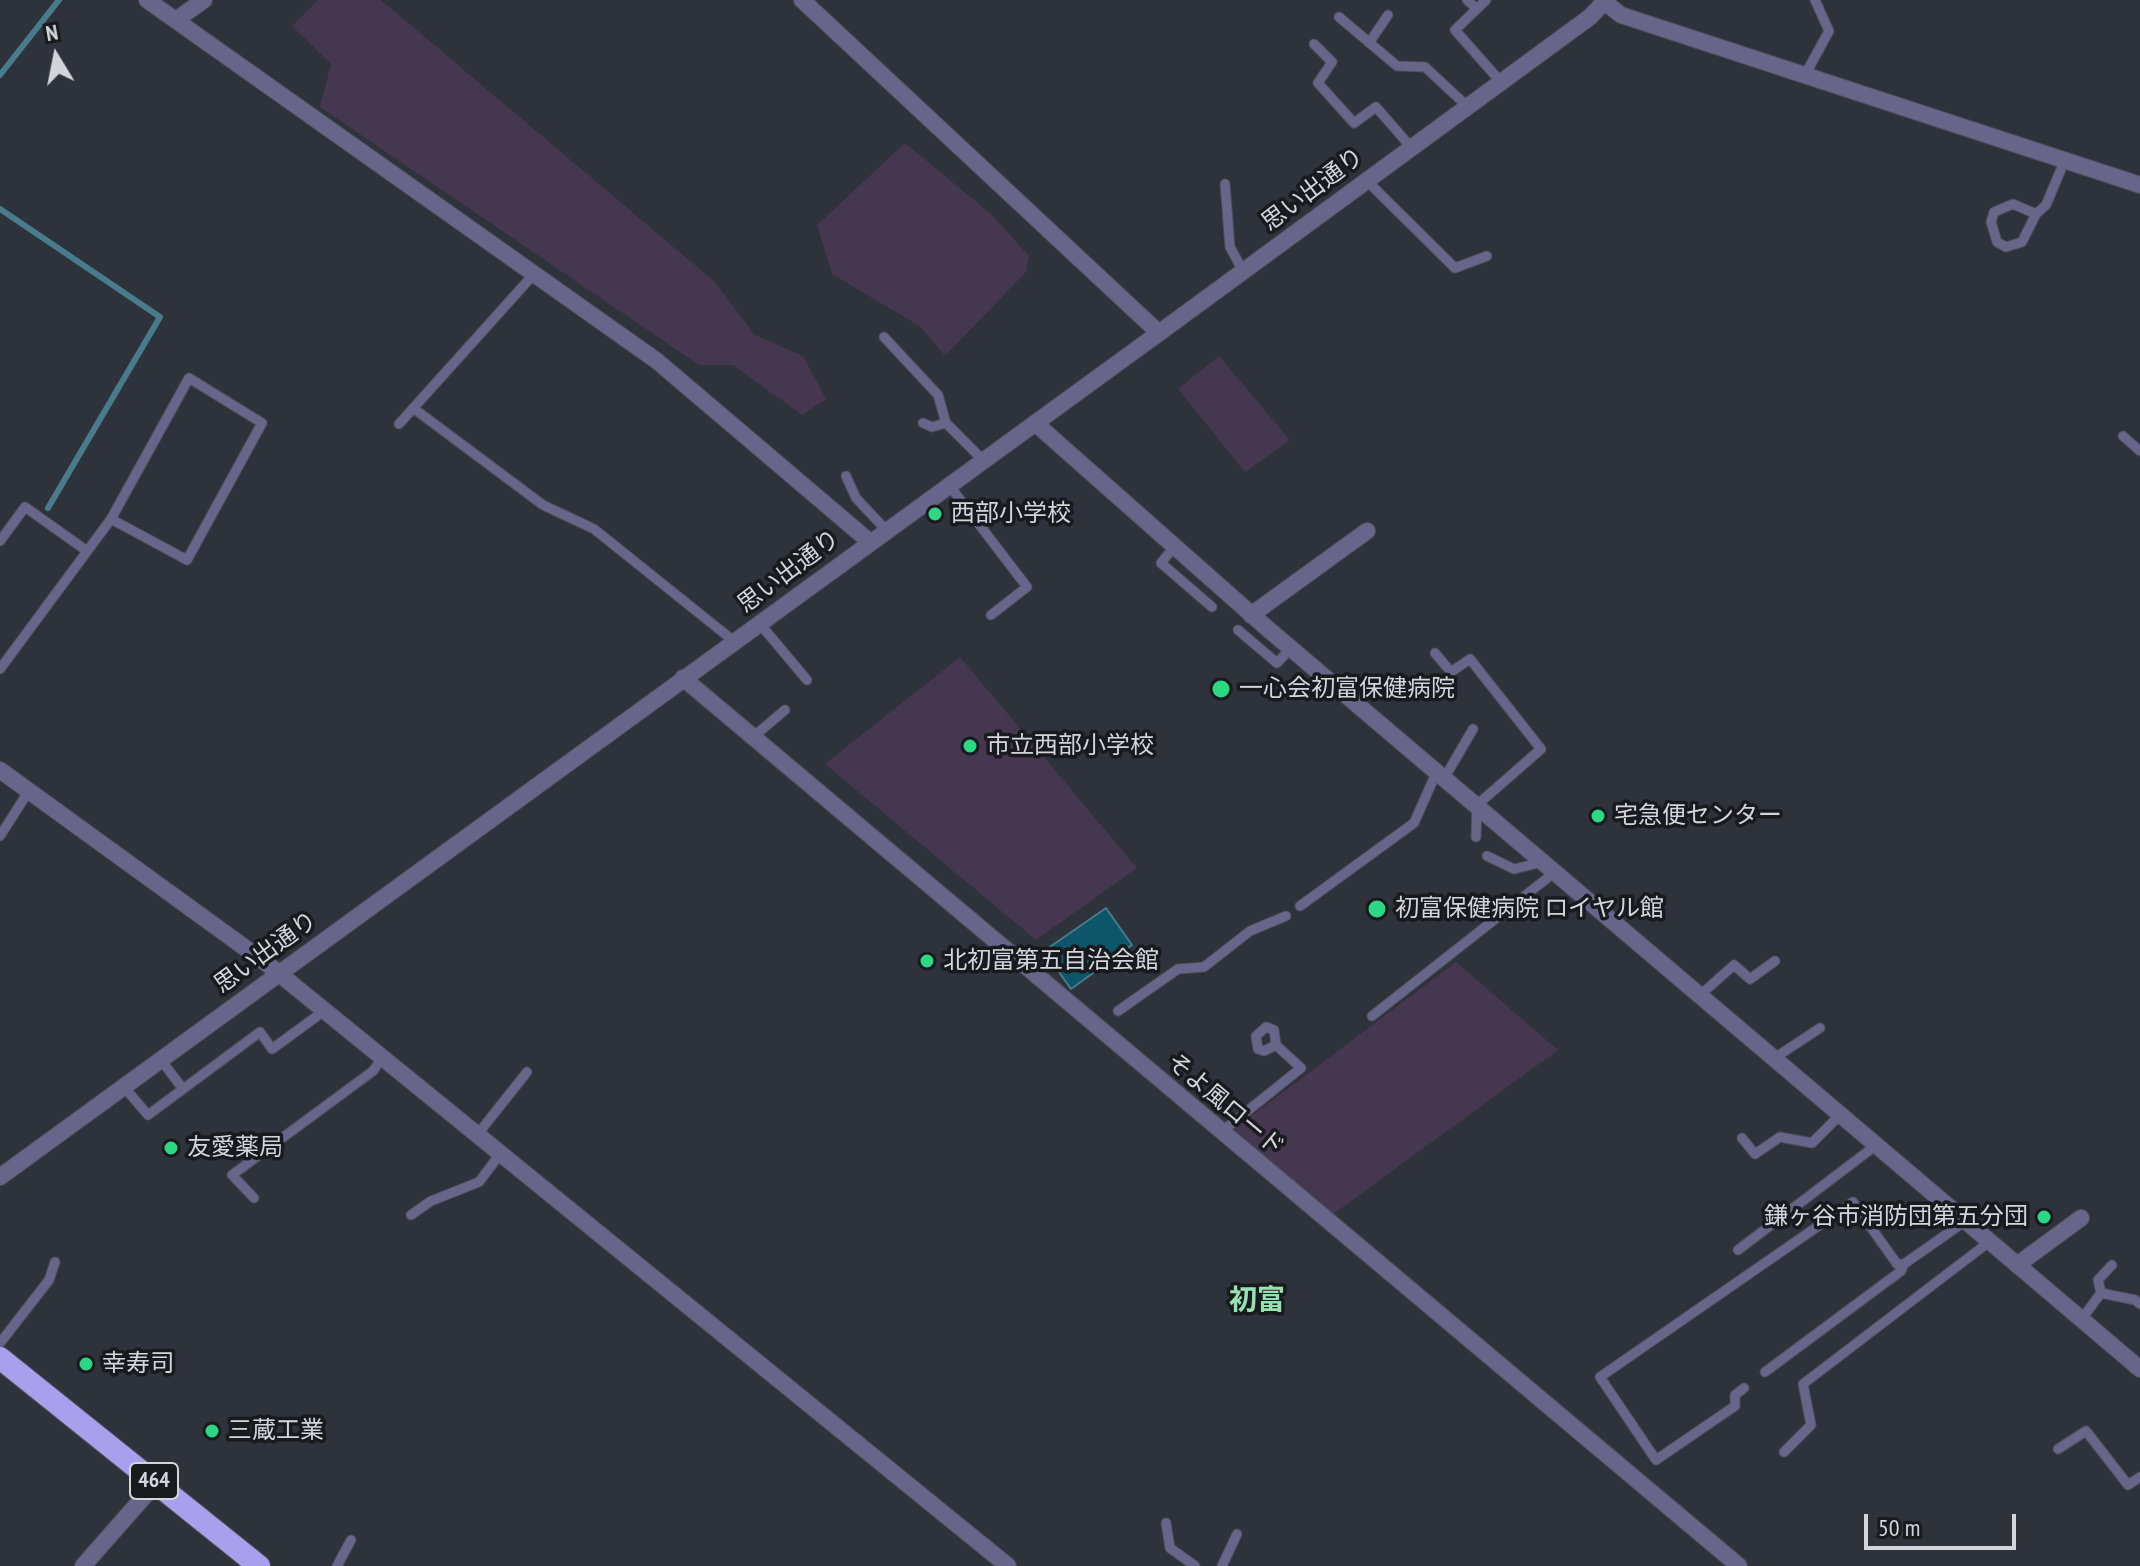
<!DOCTYPE html>
<html>
<head>
<meta charset="utf-8">
<style>
	body { margin:0 }
	#map { position:relative; width:2140px; height:1566px; overflow:hidden; background:#2e323b; font-family:"PT Sans Narrow",sans-serif }
	canvas { display:block }
	.north { position:absolute; left:16px; top:16px; width:80px; height:80px; -webkit-text-stroke:6px #181a1e; paint-order:stroke; rotate:350deg; font-size:22px; font-weight:700; line-height:32px; text-align:center; color:#d3d5db }
	.north::after { content:''; display:block; margin:auto; width:28px; height:36px; background:#d3d5db; clip-path:polygon(50% 0,100% 100%,50% 72%,0 100%) }
	.scale { position:absolute; left:1864px; top:1514px; width:152px; height:36px; box-sizing:border-box; border:4px solid #d3d5db; border-top:0; padding-left:10px; font-size:24px; line-height:28px; white-space:nowrap; color:#d3d5db; -webkit-text-stroke:6px #181a1e; paint-order:stroke }
</style>
</head>
<body>
<div id="map">
<canvas width="2140" height="1566"></canvas>
<div class="north">N</div>
<div class="scale">50 m</div>
</div>
<script>
const ctx = document.querySelector('canvas').getContext('2d');
ctx.lineJoin = 'round';
function fillPath(path, color) { ctx.fillStyle = color; ctx.fill(path, 'evenodd'); }
const poly = rows => new Path2D(rows.map(r => 'M' + r).join(''));
function strokePath(path, color, width, dash) { ctx.strokeStyle = color; ctx.lineWidth = width; ctx.lineCap = dash ? 'butt' : 'round'; ctx.setLineDash(dash || []); ctx.stroke(path); }
function label(font, color, halo, rows, align = 'center') {
  ctx.font = font + ' "PT Sans Narrow","Noto Sans JP",sans-serif'; ctx.lineWidth = 7; ctx.setLineDash([]); ctx.textBaseline = 'middle'; ctx.strokeStyle = halo; ctx.fillStyle = color; for (const [text, x, y, turn = 0] of rows) {
    ctx.save(); ctx.translate(x, y); ctx.rotate((+turn || 0) * Math.PI / 180); ctx.textAlign = isNaN(turn) ? turn : align; if (halo) ctx.strokeText(text, 0, 0); ctx.fillText(text, 0, 0); ctx.restore();
  }
}
const green = poly([
	[318,0,381,0,715,282,755,335,803,356,826,399,802,415,733,365,699,365,320,107,331,64,292,26],
	[905,143,992,215,1029,256,1026,272,945,356,921,327,832,274,817,225],
	[1219,356,1290,440,1245,472,1178,389],
	[960,657,1137,868,1036,940,825,764],
	[1456,962,1558,1050,1332,1215,1234,1129]
]);
const water = poly([
	[1106,908,1132,945,1071,989,1044,951,1106,908]
]);
const stream = poly([
	[0,75,59,0],
	[0,209,160,317,48,508]
]);
const service = poly([
	[1467,0,1476,8],
	[1486,0,1455,30,1500,81],
	[1339,17,1397,66,1425,67,1467,106],
	[1369,43,1388,15],
	[1314,44,1332,62,1318,83,1354,123,1376,107,1410,146],
	[1805,75,1829,31,1815,0],
	[1366,180,1455,268,1487,256],
	[1225,184,1230,247,1243,271],
	[2036,214,2013,204,1994,212,1991,222,1997,242,2006,247,2022,242,2036,214,2046,205,2065,160],
	[884,337,938,395,946,423,983,460],
	[413,408,543,505,594,529,735,642],
	[923,423,932,427,946,423],
	[399,424,534,274],
	[2123,436,2140,451],
	[846,476,856,498,886,530],
	[949,485,1027,587,991,615],
	[0,541,25,507,87,551],
	[1174,547,1161,563,1212,607],
	[760,624,807,680],
	[1238,630,1277,663,1291,648],
	[1435,653,1451,672,1470,659,1541,749,1477,805,1476,837],
	[0,669,111,519,189,378,262,423,187,560,111,519],
	[753,737,785,710],
	[1445,777,1473,729],
	[0,836,30,789],
	[1487,856,1514,869,1543,862],
	[1300,906,1414,823,1437,771],
	[1699,996,1734,965,1750,979,1775,961],
	[1118,1011,1178,969,1204,967,1250,931,1286,916],
	[1372,1016,1555,872],
	[1773,1059,1820,1028],
	[161,1060,183,1089],
	[124,1087,148,1115,260,1032,272,1049,324,1011],
	[1220,1133,1301,1068,1276,1045,1274,1030,1266,1027,1256,1036,1258,1049,1264,1051,1276,1045],
	[477,1135,527,1072],
	[1742,1138,1755,1154,1780,1137,1812,1143,1839,1116],
	[254,1198,232,1175,373,1071,382,1058],
	[411,1215,431,1201,479,1182,500,1154],
	[1738,1250,1875,1146],
	[1904,1264,1964,1222],
	[2112,1265,2098,1280,2101,1293,2135,1300,2140,1304],
	[2081,1320,2101,1293],
	[0,1343,49,1280,55,1262],
	[1744,1388,1735,1395,1735,1406,1656,1460,1600,1377,1853,1202,1897,1264,1904,1264,1901,1271,1765,1372],
	[2058,1449,2086,1431,2128,1485,2140,1477],
	[1784,1452,1811,1425,1803,1384,1989,1242],
	[1166,1523,1170,1548,1195,1566],
	[337,1566,351,1540],
	[1222,1566,1237,1534]
]);
const minor = poly([
	[147,0,657,361,870,542],
	[802,0,1159,333],
	[176,20,204,0],
	[1251,615,1367,531],
	[683,678,1739,1566],
	[0,770,266,963,1008,1566],
	[2017,1265,2081,1218],
	[83,1566,156,1483]
]);
const tertiary = poly([
	[1602,0,1621,15,2140,185],
	[1035,423,1268,629,2140,1369],
	[0,1177,1159,333,1590,17,1606,0]
]);
const trunk = poly([
	[0,1358,259,1566]
]);
const markers = [
	[935,514,8,"#2cd884"],
	[1221,689,10,"#2cd884"],
	[970,746,8,"#2cd884"],
	[1598,816,8,"#2cd884"],
	[1377,909,10,"#2cd884"],
	[927,961,8,"#2cd884"],
	[171,1148,8,"#2cd884"],
	[2044,1217,8,"#2cd884"],
	[86,1364,8,"#2cd884"],
	[212,1431,8,"#2cd884"]
];
const shields = [
	[154,1481,48]
];
const shieldNames = [
	["464",154,1481]
];
const streetNames = [
	["思い出通り",1313,190,-37],
	["思い出通り",789,572,-37],
	["思い出通り",266,953,-36],
	["そよ風ロード",1225,1105,40]
];
const poiNames = [
	["西部小学校",951,514],
	["一心会初富保健病院",1239,689],
	["市立西部小学校",986,746],
	["宅急便センター",1614,816],
	["初富保健病院 ロイヤル館",1395,909],
	["北初富第五自治会館",943,961],
	["友愛薬局",187,1148],
	["鎌ヶ谷市消防団第五分団",2028,1217,"right"],
	["幸寿司",102,1364],
	["三蔵工業",228,1431]
];
const quarterNames = [
	["初富",1257,1301]
];
fillPath(green, '#45374f');
fillPath(water, '#0d5569');
strokePath(water, '#487b8b', 2);
strokePath(stream, '#487b8b', 6);
strokePath(service, '#4c4f58', 11);
strokePath(minor, '#4c4f58', 18);
strokePath(tertiary, '#4c4f58', 18);
strokePath(trunk, '#4c4f58', 24);
strokePath(service, '#68658b', 9);
strokePath(minor, '#68658b', 16);
strokePath(tertiary, '#68658b', 16);
strokePath(trunk, '#a9a0ed', 22);
for (const [x, y, r, color] of markers) { const dot = new Path2D(); dot.arc(x, y, r, 0, 2 * Math.PI); ctx.fillStyle = color; ctx.fill(dot); strokePath(dot, '#181a1e', 3); }
for (const [x, y, w] of shields) { const box = new Path2D(); box.roundRect(x - w / 2, y - 18, w, 36, 6); ctx.fillStyle = '#181a1e'; ctx.fill(box); strokePath(box, '#d3d5db', 2); }
label('bold 22px', '#d3d5db', null, shieldNames);
label('24px', '#d3d5db', '#181a1e', streetNames);
label('24px', '#d3d5db', '#181a1e', poiNames, 'left');
label('bold 28px', '#96e1b1', '#181a1e', quarterNames);
</script>
</body>
</html>
